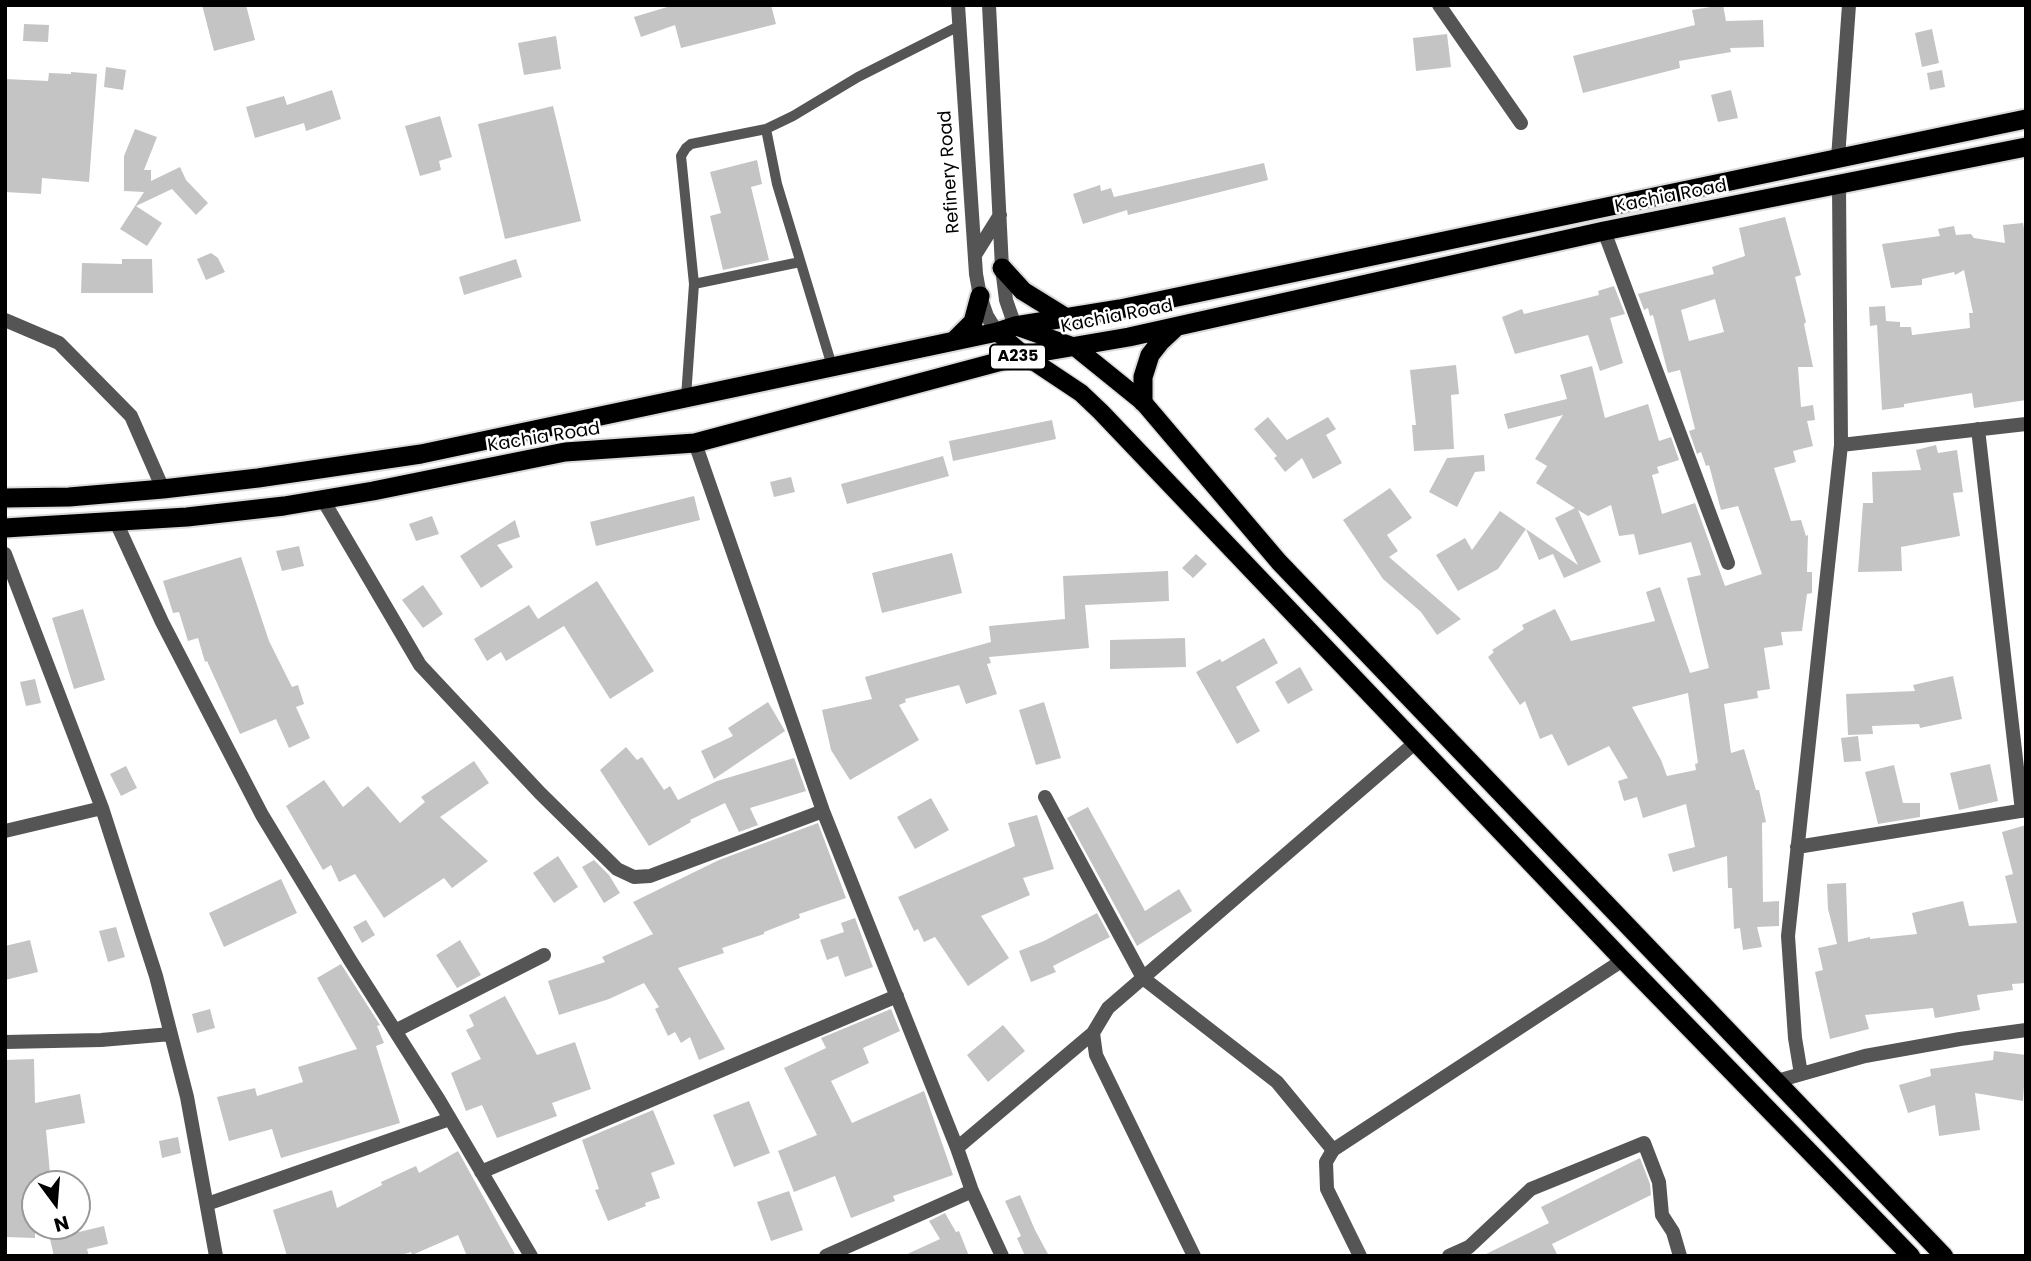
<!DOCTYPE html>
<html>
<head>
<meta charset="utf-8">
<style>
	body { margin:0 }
	#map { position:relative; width:2031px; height:1261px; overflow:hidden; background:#fff; font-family:Poppins,sans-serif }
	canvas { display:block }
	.frame { position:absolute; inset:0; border:7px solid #000; pointer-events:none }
	.north { position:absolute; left:21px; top:1170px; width:70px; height:70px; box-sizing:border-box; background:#fff; border:2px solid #999; border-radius:50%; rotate:164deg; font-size:19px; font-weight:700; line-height:28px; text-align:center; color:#000 }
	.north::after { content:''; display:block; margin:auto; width:24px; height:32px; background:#000; clip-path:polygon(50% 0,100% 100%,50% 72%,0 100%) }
</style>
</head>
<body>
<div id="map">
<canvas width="2031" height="1261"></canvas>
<div class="frame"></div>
<div class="north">N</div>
</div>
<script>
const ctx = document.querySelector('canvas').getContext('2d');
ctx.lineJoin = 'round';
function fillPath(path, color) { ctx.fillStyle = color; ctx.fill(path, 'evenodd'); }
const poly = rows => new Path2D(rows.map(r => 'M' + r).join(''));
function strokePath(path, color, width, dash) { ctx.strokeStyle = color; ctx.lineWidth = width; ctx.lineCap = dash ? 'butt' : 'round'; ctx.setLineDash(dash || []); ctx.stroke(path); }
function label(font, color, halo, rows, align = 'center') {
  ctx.font = font + ' Poppins,sans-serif'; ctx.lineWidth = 5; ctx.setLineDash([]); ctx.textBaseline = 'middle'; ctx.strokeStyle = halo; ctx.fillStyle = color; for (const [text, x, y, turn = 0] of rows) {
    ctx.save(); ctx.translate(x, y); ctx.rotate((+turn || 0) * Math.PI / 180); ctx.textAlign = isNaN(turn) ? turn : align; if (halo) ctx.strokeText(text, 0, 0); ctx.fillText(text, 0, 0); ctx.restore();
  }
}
const building = poly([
	[202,5,246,5,255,40,214,51],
	[674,5,771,5,776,24,681,48,675,25,641,37,634,17],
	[1723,5,1726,21,1763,20,1764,47,1730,48,1731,52,1679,61,1680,68,1583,93,1573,56,1695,25,1692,10],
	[24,24,49,25,48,42,23,41],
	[1932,29,1939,63,1922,67,1915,33],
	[1447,34,1451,67,1416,71,1413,38],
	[556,36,561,69,524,75,518,43],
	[106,67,126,70,123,90,104,87],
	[1942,70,1945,87,1930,90,1927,73],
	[71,72,97,74,89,182,42,178,41,194,5,192,5,79,48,81,49,73,71,74],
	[332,90,341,119,306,131,304,123,255,138,246,107,284,96,287,105],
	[1731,90,1738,118,1718,122,1711,95],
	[553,106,581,221,505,239,478,124],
	[440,116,452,157,439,161,441,170,420,176,405,126],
	[135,129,157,137,144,170,151,170,151,181,180,167,186,180,208,203,196,215,172,189,136,206,162,223,147,246,120,229,144,192,124,191,124,156],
	[757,160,762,184,751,187,769,260,723,270,710,216,721,213,710,172],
	[1264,163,1268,180,1128,215,1127,210,1083,224,1073,194,1100,185,1101,191,1111,188,1114,197],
	[1785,217,1801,275,1795,277,1806,322,1804,324,1813,367,1798,367,1801,407,1813,405,1815,420,1807,421,1813,446,1793,451,1796,462,1774,468,1791,521,1801,520,1806,536,1808,535,1807,572,1812,572,1812,593,1807,594,1802,631,1781,632,1783,645,1764,648,1770,689,1757,691,1758,698,1724,704,1731,753,1744,749,1756,790,1759,790,1766,822,1762,823,1763,902,1779,901,1779,926,1757,927,1762,947,1743,950,1740,928,1734,929,1732,888,1728,888,1727,856,1673,872,1668,854,1695,847,1686,804,1643,818,1637,797,1624,801,1618,781,1628,778,1609,746,1568,766,1552,734,1540,739,1525,701,1520,705,1488,657,1494,652,1492,650,1524,629,1522,625,1555,609,1571,641,1655,621,1646,592,1660,587,1690,673,1709,668,1687,578,1701,575,1691,542,1639,555,1634,534,1619,536,1611,505,1588,516,1578,510,1601,562,1564,578,1553,554,1539,560,1526,529,1498,569,1458,591,1436,555,1465,538,1472,550,1500,511,1578,565,1555,518,1575,508,1536,483,1547,466,1535,459,1563,415,1508,429,1504,414,1567,399,1560,375,1592,366,1605,418,1648,404,1659,441,1671,437,1679,460,1657,467,1659,473,1652,475,1662,514,1695,503,1725,586,1762,574,1738,506,1721,510,1709,465,1706,466,1701,452,1697,454,1689,431,1695,429,1680,370,1668,373,1653,315,1650,316,1648,308,1644,310,1638,294,1714,274,1712,267,1745,256,1739,228],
	[1715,299,1724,332,1689,341,1681,310],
	[1688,693,1698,763,1695,764,1696,770,1667,776,1661,760,1632,707],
	[2023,223,2026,241,2026,400,1974,408,1972,393,1904,404,1904,407,1882,410,1877,325,1870,326,1869,307,1885,306,1886,321,1900,322,1900,327,1911,327,1912,335,1970,328,1969,313,1973,313,1964,270,1955,275,1954,272,1922,279,1922,285,1891,288,1882,244,1940,236,1938,229,1954,226,1956,235,1971,234,1974,238,2005,243,2003,225],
	[211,253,218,258,225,272,206,280,197,259],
	[122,259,152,259,153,293,81,293,82,263,122,264],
	[516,259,522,277,464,295,459,277],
	[1614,286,1625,314,1610,318,1623,363,1600,371,1588,335,1515,354,1502,317,1522,309,1524,314,1599,295,1598,291],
	[1456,365,1459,394,1451,395,1454,449,1414,451,1412,425,1416,425,1410,370],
	[1268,417,1287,440,1328,417,1336,429,1326,435,1342,463,1313,479,1302,458,1285,472,1274,458,1277,456,1254,429],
	[1052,420,1056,439,953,461,949,441],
	[1936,445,1938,453,1957,450,1963,492,1953,493,1960,536,1901,547,1902,571,1858,572,1863,503,1873,503,1872,472,1921,470,1916,450],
	[1484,455,1485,471,1475,472,1457,507,1429,492,1447,458],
	[943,456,949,476,847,504,841,484],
	[791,477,795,492,774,497,770,482],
	[1390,488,1412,518,1387,535,1398,551,1389,557,1461,619,1437,635,1421,612,1383,579,1343,520],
	[694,496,700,520,596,546,590,522],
	[432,516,439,534,416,541,409,524],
	[515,520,520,537,497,545,513,567,481,588,460,556],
	[299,546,304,566,282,571,276,551],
	[952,553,962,593,882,613,872,573],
	[1196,554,1207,564,1193,578,1182,568],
	[241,557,269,641,292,687,298,685,304,704,296,707,310,738,289,748,276,719,240,734,207,661,205,662,198,638,188,641,179,612,173,613,163,581],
	[1168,571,1169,601,1085,605,1089,648,989,657,991,663,987,664,997,694,966,704,959,685,905,699,906,702,899,705,919,740,850,780,831,750,822,710,872,699,865,677,991,642,989,626,1065,619,1063,576],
	[597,581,654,671,610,699,564,626,506,661,501,652,487,661,474,639,529,605,538,619],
	[423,585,443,614,423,628,402,600],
	[83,609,105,680,74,689,52,618],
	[1185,638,1186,667,1110,669,1110,640],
	[1264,638,1278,663,1236,687,1260,731,1237,744,1196,672,1220,659,1222,662],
	[1300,667,1313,690,1288,704,1275,682],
	[1953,676,1962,719,1920,728,1919,724,1872,726,1873,734,1848,735,1846,694,1915,691,1913,685],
	[35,679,41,703,26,706,20,682],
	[768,702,785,731,714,779,701,751,733,736,728,728],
	[1044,702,1061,758,1036,765,1019,710],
	[1858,736,1861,761,1844,762,1841,738],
	[626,747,637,760,642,757,664,790,670,786,678,800,717,781,794,758,806,791,750,808,758,825,739,832,725,803,690,820,691,822,649,846,600,770],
	[474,761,489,783,440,817,488,861,452,888,444,878,384,918,355,874,339,882,331,865,323,870,286,806,324,780,343,807,368,786,400,823,425,802,421,797],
	[1990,764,1998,801,1959,810,1950,773],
	[1894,765,1903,803,1920,803,1920,817,1878,824,1865,772],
	[126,766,137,788,121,796,110,774],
	[931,798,949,830,915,849,897,817],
	[1088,807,1145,911,1179,889,1192,911,1137,946,1067,818],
	[1037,815,1054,869,1023,878,1030,895,981,916,1009,958,968,986,935,937,924,942,918,929,914,931,898,897,1015,846,1008,823],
	[818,823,846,898,799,914,800,918,764,932,764,934,722,948,724,953,678,968,725,1049,699,1060,690,1037,681,1043,675,1032,668,1036,655,1009,659,1007,644,983,609,999,559,1015,548,981,605,962,602,957,653,934,633,902,719,860],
	[2026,825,2026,983,2012,984,2013,990,1977,995,1980,1010,1935,1018,1933,1008,1865,1015,1869,1029,1830,1039,1815,972,1823,970,1818,948,1837,944,1828,909,1827,884,1846,883,1848,942,1870,937,1870,939,1917,934,1912,913,1963,901,1969,926,2017,923,2005,876,2013,874,2002,832],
	[558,856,578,887,554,903,533,873],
	[594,860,609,875,620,893,604,903,582,867],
	[281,879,297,913,224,947,209,913],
	[1097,913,1110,937,1053,966,1056,972,1031,982,1019,951,1044,941],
	[855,918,873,967,845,977,838,956,827,960,820,940,844,932,841,923],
	[366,920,375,935,362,943,353,927],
	[116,927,125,957,108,962,99,931],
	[30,940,38,972,5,980,5,946],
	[460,940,481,975,457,988,436,955],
	[341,964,380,1025,377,1026,384,1043,376,1046,400,1123,281,1158,272,1129,229,1141,217,1097,255,1088,257,1096,303,1082,298,1067,357,1049,317,978],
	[505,996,537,1055,575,1042,591,1089,552,1103,557,1116,497,1138,482,1105,466,1111,451,1073,481,1059,466,1030,474,1026,469,1015],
	[210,1009,215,1028,197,1033,192,1014],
	[891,1009,900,1031,863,1048,869,1063,831,1081,852,1123,924,1091,953,1175,893,1196,895,1201,851,1218,835,1176,794,1192,778,1151,817,1135,784,1068,826,1048,821,1038],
	[1003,1025,1025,1051,988,1082,967,1055],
	[1994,1051,2026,1055,2023,1101,1975,1093,1980,1130,1939,1136,1935,1105,1908,1113,1899,1085,1931,1076,1930,1069,1993,1060],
	[34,1059,35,1103,80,1094,85,1123,46,1130,51,1184,35,1184,35,1238,5,1237,5,1060],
	[749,1101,770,1153,734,1167,713,1115],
	[653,1110,675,1164,651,1173,660,1198,645,1203,646,1206,608,1221,595,1190,599,1189,582,1140],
	[178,1137,181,1153,162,1158,159,1141],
	[458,1151,516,1256,467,1256,458,1235,412,1255,411,1252,398,1256,287,1256,273,1210,332,1190,337,1208,382,1185,381,1182,416,1166,419,1173],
	[1640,1158,1650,1184,1651,1195,1552,1244,1558,1256,1482,1256,1549,1223,1541,1207],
	[789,1191,803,1230,771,1241,757,1202],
	[1020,1195,1035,1230,1049,1256,1025,1256,1017,1238,1021,1236,1005,1201],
	[945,1213,956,1232,959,1231,969,1256,903,1256,940,1239,929,1221],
	[104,1226,108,1244,87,1249,89,1256,54,1256,50,1239]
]);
const service = poly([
	[694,284,800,262],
	[832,366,777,184,766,129,793,116,858,77,959,26],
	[686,397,694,284,681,156,686,148,691,144,766,129]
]);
const minor = poly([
	[958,5,976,274,980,296,987,316,997,332],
	[989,5,1002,268,1006,300,1015,326],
	[1439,5,1521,123],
	[1838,158,1849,5],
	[1604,231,1728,563],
	[975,255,1000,215],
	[5,320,59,343,131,416,163,489],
	[1978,429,2022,811],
	[695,443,823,811,957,1148,972,1191,1002,1256],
	[1841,445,2026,424],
	[323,500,420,665,540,793,617,869,634,877,650,876,823,811],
	[116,522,162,622,262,815,350,960,439,1100,531,1256],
	[5,554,102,808,156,976,187,1097,216,1256],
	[1045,797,1143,978,1277,1082,1333,1150],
	[5,831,102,808],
	[1797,847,2026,810],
	[395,1031,544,955],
	[5,1042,101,1040,171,1034],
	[1801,1074,1795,1038,1788,936,1841,445,1839,185],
	[1777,1081,1865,1056,1960,1039,2026,1030],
	[957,1148,1093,1033],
	[481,1172,897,996],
	[207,1204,450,1119],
	[826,1256,972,1191],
	[1194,1256,1096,1055,1093,1033,1108,1008,1416,742],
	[1449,1256,1469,1247,1531,1189,1644,1143,1659,1182,1662,1215,1673,1232,1680,1256]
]);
const tertiary = poly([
	[1360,1256,1327,1189,1326,1162,1333,1150,1623,960]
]);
const primary = poly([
	[1015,326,1075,347,1143,402,1279,562,1944,1256],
	[997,332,1024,355,1081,393,1101,412,1623,960,1911,1256]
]);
const trunk = poly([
	[1002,268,1023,291,1065,317],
	[954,341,973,322,980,296],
	[1143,402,1143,377,1150,355,1161,341,1176,327],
	[5,498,69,497,163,489,258,478,421,454,997,332,1015,326,1120,309,2026,119],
	[5,528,187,517,284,506,373,491,565,452,695,443,1024,355,1129,337,1604,231,2026,147]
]);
const shields = [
	[1018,357,56]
];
const shieldNames = [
	["A235",1018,357]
];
const streetNames = [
	["Refinery Road",950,172,-94],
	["Kachia Road",1671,197,-11],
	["Kachia Road",1117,317,-11],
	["Kachia Road",544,438,-9]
];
fillPath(building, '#c4c4c4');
strokePath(primary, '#dbdbdb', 21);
strokePath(trunk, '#dbdbdb', 23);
strokePath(service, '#555', 10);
strokePath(minor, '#555', 14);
strokePath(tertiary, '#555', 14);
strokePath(primary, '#000', 18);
strokePath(trunk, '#000', 19);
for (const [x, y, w] of shields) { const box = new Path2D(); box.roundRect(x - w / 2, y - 12.5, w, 25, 5); ctx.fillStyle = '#fff'; ctx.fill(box); strokePath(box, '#000', 2); }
label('bold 16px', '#000', null, shieldNames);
label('18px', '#000', '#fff', streetNames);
</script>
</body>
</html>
